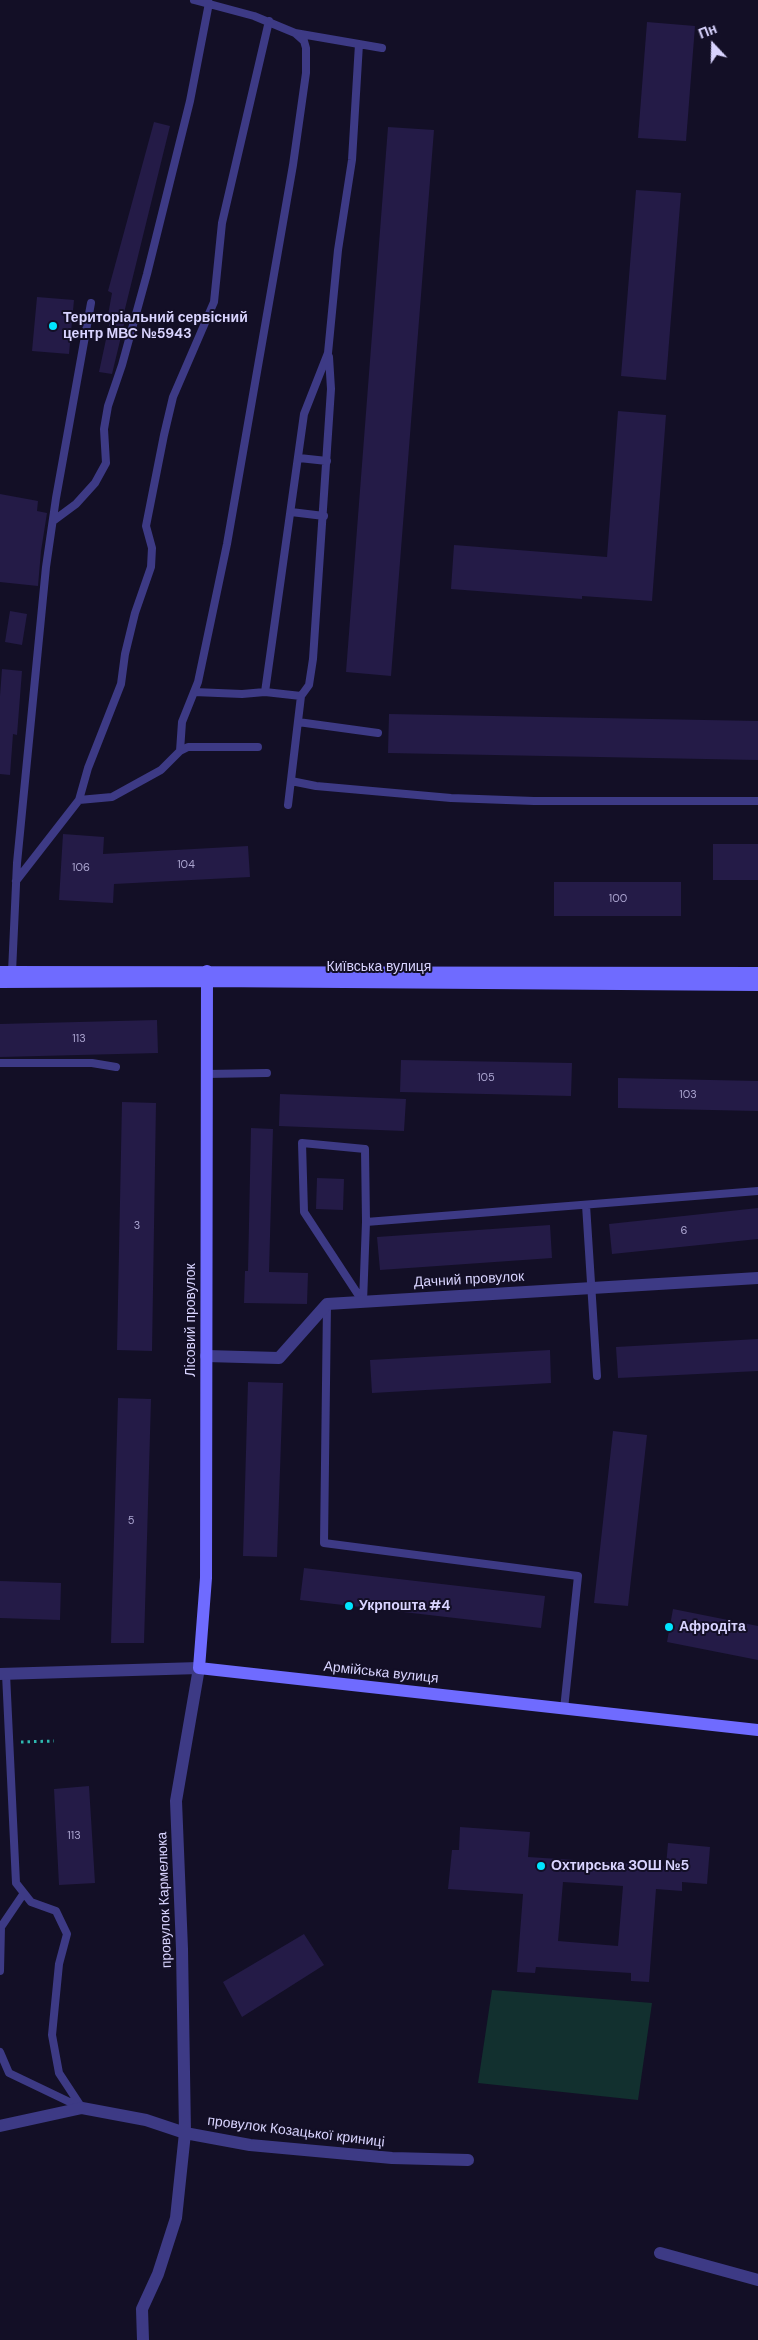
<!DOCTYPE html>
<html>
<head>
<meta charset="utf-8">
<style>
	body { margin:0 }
	#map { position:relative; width:758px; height:2340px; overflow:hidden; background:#130f26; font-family:"DM Sans",sans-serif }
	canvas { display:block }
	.north { position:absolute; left:688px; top:20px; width:50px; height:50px; -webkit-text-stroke:4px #130f26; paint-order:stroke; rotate:339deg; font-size:14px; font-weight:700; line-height:20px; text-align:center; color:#d9d4ff }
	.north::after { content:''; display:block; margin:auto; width:18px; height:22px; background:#d9d4ff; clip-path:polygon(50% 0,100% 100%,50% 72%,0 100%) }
</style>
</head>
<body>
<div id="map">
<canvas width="758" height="2340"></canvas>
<div class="north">Пн</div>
</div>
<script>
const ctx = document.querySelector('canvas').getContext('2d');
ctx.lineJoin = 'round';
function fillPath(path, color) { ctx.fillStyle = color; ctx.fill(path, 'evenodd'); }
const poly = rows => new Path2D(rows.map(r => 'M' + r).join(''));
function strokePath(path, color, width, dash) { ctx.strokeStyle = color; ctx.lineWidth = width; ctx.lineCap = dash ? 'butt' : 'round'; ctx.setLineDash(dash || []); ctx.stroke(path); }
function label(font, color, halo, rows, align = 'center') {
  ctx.font = font + ' "DM Sans",sans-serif'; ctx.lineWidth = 4; ctx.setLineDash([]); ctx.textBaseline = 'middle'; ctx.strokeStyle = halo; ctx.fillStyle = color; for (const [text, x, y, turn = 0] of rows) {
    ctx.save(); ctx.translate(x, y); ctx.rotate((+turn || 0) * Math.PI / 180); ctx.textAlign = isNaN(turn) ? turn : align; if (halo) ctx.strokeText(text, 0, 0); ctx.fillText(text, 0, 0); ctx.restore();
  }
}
const green = poly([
	[492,1990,652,2003,638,2100,478,2083]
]);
const building = poly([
	[647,22,695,26,686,141,638,138],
	[154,122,170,126,123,317,108,315,112,293,108,291],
	[388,127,434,130,391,676,346,672],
	[636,190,681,193,666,380,621,376],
	[37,297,74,300,69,354,32,351],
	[111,316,125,320,112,374,99,372],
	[618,411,666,415,652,601,582,596,582,599,451,589,454,545,607,557],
	[0,494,38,501,37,511,47,513,41,551,38,586,0,582],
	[10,611,27,614,22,645,5,642],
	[2,669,22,671,17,735,13,734,10,775,0,774,0,696],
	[389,714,758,721,758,760,388,753],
	[63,834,104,837,103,854,248,846,250,877,114,884,113,903,59,900],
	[713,844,758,844,758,880,713,880],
	[554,882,681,882,681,916,554,916],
	[157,1020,158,1053,0,1057,0,1024],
	[401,1060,572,1063,571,1096,400,1092],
	[618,1078,758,1081,758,1111,618,1108],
	[280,1094,406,1099,404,1131,279,1126],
	[122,1102,156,1103,152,1351,117,1350],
	[251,1128,273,1129,269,1272,308,1273,307,1304,244,1303,245,1271,248,1271],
	[317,1178,344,1179,343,1210,316,1209],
	[758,1208,758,1239,612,1254,609,1224],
	[550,1225,552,1258,380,1270,377,1237],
	[758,1339,758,1371,618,1378,616,1347],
	[550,1350,551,1383,372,1393,370,1360],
	[248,1382,283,1383,277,1557,243,1556],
	[118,1398,151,1399,144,1643,111,1643],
	[613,1431,647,1435,628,1606,594,1603],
	[304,1568,545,1596,541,1628,300,1600],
	[0,1581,61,1583,60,1620,0,1618],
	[673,1609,758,1626,758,1660,667,1642],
	[89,1786,95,1883,59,1885,54,1789],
	[460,1827,530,1832,528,1857,666,1866,668,1843,710,1847,707,1884,682,1882,682,1891,656,1889,649,1982,631,1981,631,1973,536,1967,535,1973,517,1972,523,1894,448,1889,452,1850,459,1850],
	[563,1882,623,1886,618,1946,558,1941],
	[304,1934,324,1965,242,2017,223,1982]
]);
const path = poly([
	[21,1742,54,1741]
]);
const lane = poly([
	[194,0,254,16,295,33,382,48],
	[299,458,327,461],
	[291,512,324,516],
	[53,521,76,504,95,483,106,463,104,429,108,406,122,365,147,274,190,101,209,3],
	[194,692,242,694,265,692,301,696,288,805],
	[265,692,304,414,328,353,338,250,352,160,359,44],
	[301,696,309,685,313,659,331,389,329,357],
	[298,722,378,733],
	[180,751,188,747,258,747],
	[291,781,316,786,451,798,534,801,758,801],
	[79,800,112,797,161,770,180,751,182,722,198,682,227,544,293,165,306,73,306,48,304,41,295,33],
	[16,881,79,800,88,768,121,684,125,654,135,613,151,567,152,548,146,526,164,435,173,397,214,302,222,223,269,21],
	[12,972,17,863,46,567,56,498,91,303],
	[0,1063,92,1063,116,1067],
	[206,1074,267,1073],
	[586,1205,597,1376],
	[363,1302,366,1222,758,1191],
	[363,1302,304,1212,302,1143,365,1149,366,1222],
	[327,1304,324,1543,578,1576,564,1709],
	[6,1674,16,1883,31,1902,56,1911,67,1934,59,1964,52,2035,59,2073,82,2108],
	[0,1971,1,1927,24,1893],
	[0,2052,9,2073,80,2107]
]);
const street = poly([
	[206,1356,279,1358,327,1304,758,1278],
	[0,1674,199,1668,176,1801,182,1949,185,2133,176,2218,158,2274,142,2309,143,2340],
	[0,2126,82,2108,146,2120,185,2133,250,2145,392,2158,468,2160],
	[660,2253,758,2280]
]);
const secondary = poly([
	[207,971,206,1578,199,1668,758,1730],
	[0,972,758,973],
	[0,982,207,981,758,985]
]);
const markers = [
	[53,326,5,"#00e5ff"],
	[349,1606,5,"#00e5ff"],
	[669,1627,5,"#00e5ff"],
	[541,1866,5,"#00e5ff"]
];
const numberNames = [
	["104",186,865],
	["106",81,868],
	["100",618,899],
	["113",79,1039],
	["105",486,1078],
	["103",688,1095],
	["3",137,1226],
	["6",684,1231],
	["5",131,1521],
	["113",74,1836]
];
const poiNames = [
	["Територіальний сервісний",63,318],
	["центр МВС №5943",63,334],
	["Укрпошта #4",359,1606],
	["Афродіта",679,1627],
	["Охтирська ЗОШ №5",551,1866]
];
const streetNames = [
	["Київська вулиця",379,967],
	["Дачний провулок",469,1280,-3],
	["Лісовий провулок",191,1320,-90],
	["Армійська вулиця",381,1673,6],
	["провулок Кармелюка",165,1900,-92],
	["провулок Козацької криниці",296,2132,7]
];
fillPath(green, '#12302f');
fillPath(building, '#241b47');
strokePath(path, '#2fb8b0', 3, [2.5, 4]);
strokePath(lane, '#3d3a85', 8);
strokePath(street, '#3d3a85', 12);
strokePath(secondary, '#6f6bff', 12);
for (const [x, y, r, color] of markers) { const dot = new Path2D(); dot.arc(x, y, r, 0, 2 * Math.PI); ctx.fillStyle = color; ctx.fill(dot); strokePath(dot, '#130f26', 2); }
label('11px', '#aca6d1', null, numberNames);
label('bold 14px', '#d9d4ff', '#130f26', poiNames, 'left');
label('14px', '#d9d4ff', '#130f26', streetNames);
</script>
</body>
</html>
